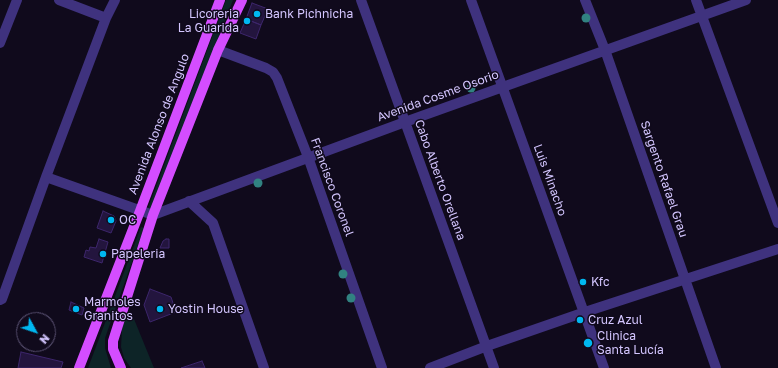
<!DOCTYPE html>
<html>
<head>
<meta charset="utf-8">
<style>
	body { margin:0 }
	#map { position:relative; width:778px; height:368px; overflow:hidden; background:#100a1c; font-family:"Golos Text",sans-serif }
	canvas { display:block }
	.north { position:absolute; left:16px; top:312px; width:40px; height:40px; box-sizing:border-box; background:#100a1c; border:1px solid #5e5577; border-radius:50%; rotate:130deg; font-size:11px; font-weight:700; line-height:16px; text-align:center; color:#d4c6ff }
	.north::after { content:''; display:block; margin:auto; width:14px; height:18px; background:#00b8f1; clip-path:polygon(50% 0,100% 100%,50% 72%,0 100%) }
</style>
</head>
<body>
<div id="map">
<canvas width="778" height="368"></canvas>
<div class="north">N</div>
</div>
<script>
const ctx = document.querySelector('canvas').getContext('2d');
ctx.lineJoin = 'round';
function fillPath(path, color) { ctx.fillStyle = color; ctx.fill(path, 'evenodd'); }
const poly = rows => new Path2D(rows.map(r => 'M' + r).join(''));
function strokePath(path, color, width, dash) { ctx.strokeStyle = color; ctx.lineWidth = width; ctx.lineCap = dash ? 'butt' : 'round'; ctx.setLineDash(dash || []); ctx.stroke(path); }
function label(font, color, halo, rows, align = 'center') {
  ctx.font = font + ' "Golos Text",sans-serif'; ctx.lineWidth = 3; ctx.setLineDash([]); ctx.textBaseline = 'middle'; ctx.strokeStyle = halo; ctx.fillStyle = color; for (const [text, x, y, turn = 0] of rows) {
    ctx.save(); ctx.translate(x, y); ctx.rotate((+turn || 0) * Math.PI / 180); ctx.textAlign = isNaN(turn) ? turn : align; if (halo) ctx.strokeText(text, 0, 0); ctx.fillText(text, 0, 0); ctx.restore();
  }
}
const green = poly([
	[226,0,233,0,151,210,148,208],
	[141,227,144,228,105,338,105,348,111,368,88,368],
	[125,319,134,319,154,368,131,368,124,358,121,347,122,329]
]);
const building = poly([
	[252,3,268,9,261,25,246,19,252,3],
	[246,19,261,25,256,39,240,33,246,19],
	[103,211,114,216,116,221,111,233,97,228,103,211],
	[99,239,108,242,102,263,84,257,86,250,89,251,90,247,96,248,99,239],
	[166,239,169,239,169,248,160,248,163,241,166,239],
	[150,289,171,297,176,312,150,322,144,305,150,289],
	[71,302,84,308,82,315,69,310,71,302],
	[21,352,63,362,61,368,18,368,21,352],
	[202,361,205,368,181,368,202,361]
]);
const street = poly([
	[59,0,106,18],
	[361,0,494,368],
	[471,0,604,368],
	[585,0,605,50,716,368],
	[696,0,778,223],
	[0,43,17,0],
	[218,50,266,68,273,72,277,78,308,157,382,368],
	[46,177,153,215,405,122,746,0],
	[189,201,213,223,264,368],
	[0,300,2,299,46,177,106,18,115,0],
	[430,368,487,346,585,312,778,249]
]);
const primary = poly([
	[79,368,140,211,220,0],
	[121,368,113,349,113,341,153,215,218,50,242,0]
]);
const trees = [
	[586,18],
	[471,88],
	[258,183],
	[343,274],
	[351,298]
];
const markers = [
	[257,14,4,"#00b8f1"],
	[247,21,4,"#00b8f1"],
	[111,220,4,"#00b8f1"],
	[103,254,4,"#00b8f1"],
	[583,282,4,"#00b8f1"],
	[76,309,4,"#00b8f1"],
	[160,309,4,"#00b8f1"],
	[580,320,4,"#00b8f1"],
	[588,343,5,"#00b8f1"]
];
const poiNames = [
	["Licoreria",239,14,"right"],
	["La Guarida",239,28,"right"],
	["Bank Pichnicha",265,14],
	["OC",119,220],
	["Papeleria",111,254],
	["Kfc",591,282],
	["Marmoles",84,302],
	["Granitos",84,316],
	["Yostin House",168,309],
	["Cruz Azul",588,320],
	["Clinica",597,336],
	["Santa Lucía",597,350]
];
const streetNames = [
	["Avenida Cosme Osorio",438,96,-20],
	["Avenida Alonso de Angulo",159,124,-69],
	["Sargento Rafael Grau",664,179,71],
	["Cabo Alberto Orellana",440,180,70],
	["Luis Minacho",550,180,70],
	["Francisco Coronel",332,187,70]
];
fillPath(green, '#0d2427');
fillPath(building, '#23153e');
strokePath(building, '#3d266c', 1);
strokePath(street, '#3f327e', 10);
strokePath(primary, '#d44dff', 10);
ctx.fillStyle = '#318281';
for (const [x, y] of trees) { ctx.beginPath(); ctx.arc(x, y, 4.5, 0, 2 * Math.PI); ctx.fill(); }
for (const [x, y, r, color] of markers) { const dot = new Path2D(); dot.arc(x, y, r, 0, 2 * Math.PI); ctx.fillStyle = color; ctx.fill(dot); strokePath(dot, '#100a1c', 1.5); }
label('12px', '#d4c6ff', '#100a1c', poiNames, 'left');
label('12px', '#d4c6ff', '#100a1c', streetNames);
</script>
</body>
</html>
